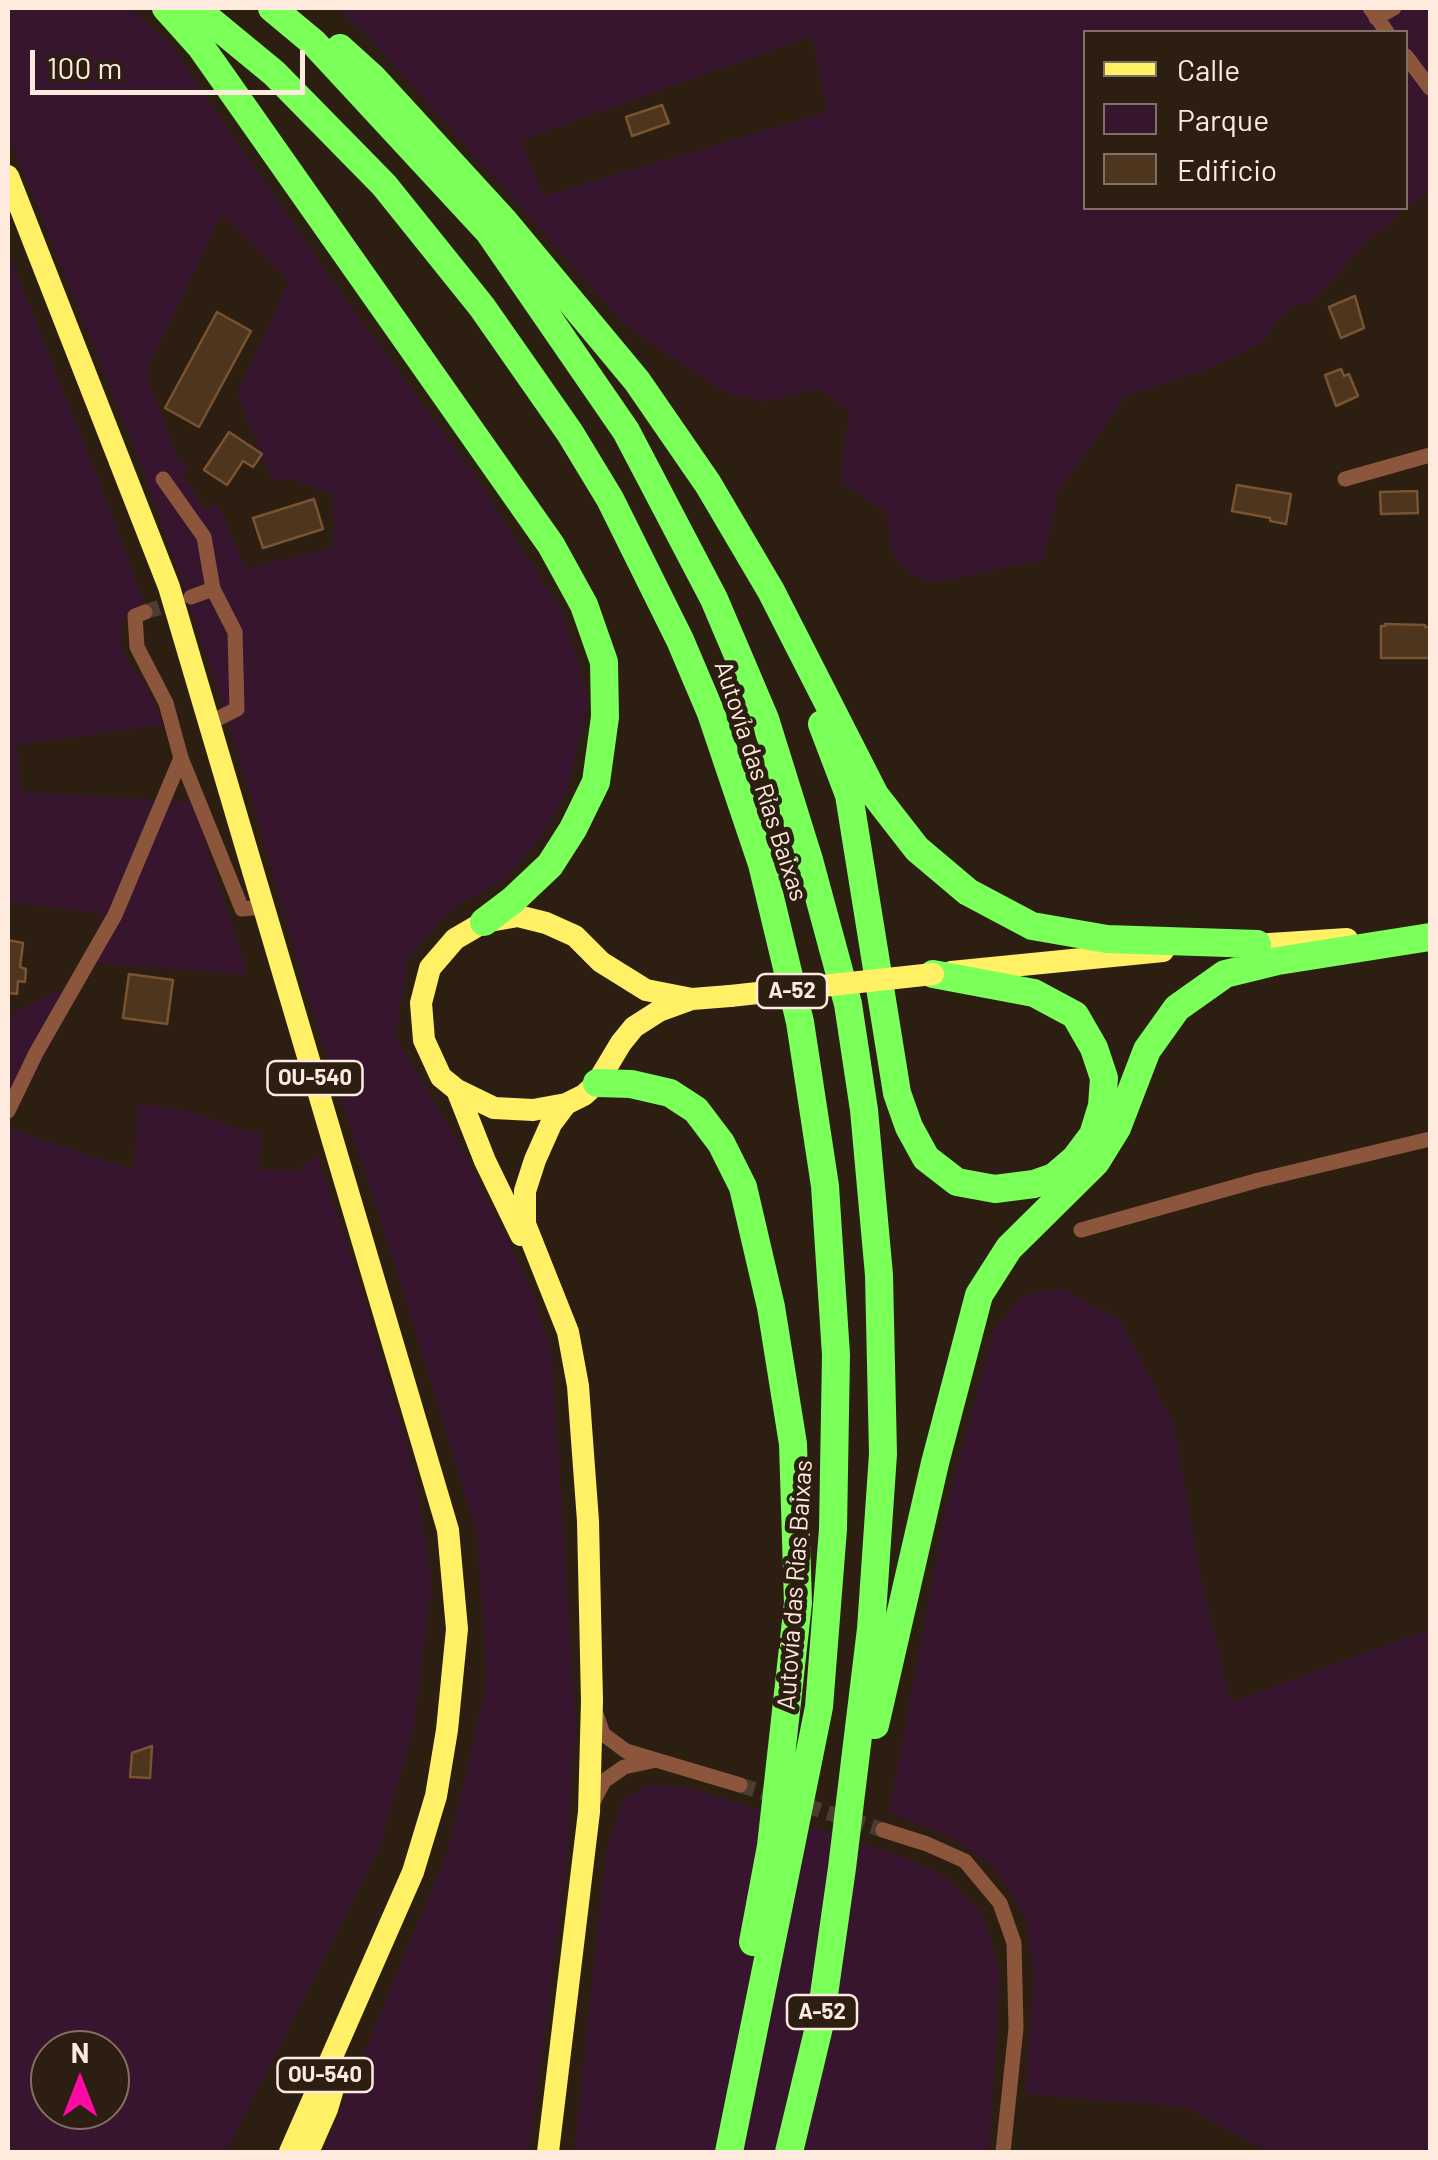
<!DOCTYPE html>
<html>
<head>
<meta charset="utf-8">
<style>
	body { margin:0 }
	#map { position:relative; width:1438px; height:2160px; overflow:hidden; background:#2d1e12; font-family:Barlow,sans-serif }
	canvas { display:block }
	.frame { position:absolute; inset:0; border:10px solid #ffebde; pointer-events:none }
	.legend { position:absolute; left:1083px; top:30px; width:325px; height:180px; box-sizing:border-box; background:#2d1e12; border:2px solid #817064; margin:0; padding:12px 18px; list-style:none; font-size:30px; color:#ffebde }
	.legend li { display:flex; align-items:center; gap:20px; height:50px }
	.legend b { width:50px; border:2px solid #817064 }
	.north { position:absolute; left:30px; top:2030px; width:100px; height:100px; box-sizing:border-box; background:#2d1e12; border:2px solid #817064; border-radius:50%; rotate:0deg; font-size:28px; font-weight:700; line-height:40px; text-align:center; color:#ffebde }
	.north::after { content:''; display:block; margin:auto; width:35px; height:45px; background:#ff0aa4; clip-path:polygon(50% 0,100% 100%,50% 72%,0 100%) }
	.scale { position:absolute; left:30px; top:50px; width:275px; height:45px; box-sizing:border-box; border:5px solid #ffebde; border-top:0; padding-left:12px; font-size:30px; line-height:35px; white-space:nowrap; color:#ffebde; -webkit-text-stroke:8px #2d1e12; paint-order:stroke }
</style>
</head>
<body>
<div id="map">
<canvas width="1438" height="2160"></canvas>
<div class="frame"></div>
<ul class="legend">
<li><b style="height:12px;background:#fff065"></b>Calle</li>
<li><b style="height:28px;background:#37152f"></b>Parque</li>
<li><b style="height:28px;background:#4e351e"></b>Edificio</li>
</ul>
<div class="north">N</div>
<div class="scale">100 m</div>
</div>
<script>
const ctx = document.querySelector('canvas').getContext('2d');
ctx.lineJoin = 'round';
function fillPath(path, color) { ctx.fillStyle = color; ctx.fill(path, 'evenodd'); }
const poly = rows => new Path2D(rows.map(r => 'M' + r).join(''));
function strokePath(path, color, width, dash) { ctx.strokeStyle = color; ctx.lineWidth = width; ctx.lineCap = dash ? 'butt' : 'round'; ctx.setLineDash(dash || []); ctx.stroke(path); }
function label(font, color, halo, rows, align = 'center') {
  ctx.font = font + ' Barlow,sans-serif'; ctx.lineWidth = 10; ctx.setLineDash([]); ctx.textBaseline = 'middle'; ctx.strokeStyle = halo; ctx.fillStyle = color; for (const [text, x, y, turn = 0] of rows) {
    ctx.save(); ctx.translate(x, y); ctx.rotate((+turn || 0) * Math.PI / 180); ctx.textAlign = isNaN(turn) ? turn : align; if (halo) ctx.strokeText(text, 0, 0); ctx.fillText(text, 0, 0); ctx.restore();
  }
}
const green = poly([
	[8,8,129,8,170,43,334,283,475,475,564,615,589,701,566,794,539,840,505,879,451,909,407,960,396,1038,462,1148,531,1288,552,1353,576,1725,565,1881,529,2152,323,2152,447,1853,487,1683,477,1534,407,1303,305,988,251,797,214,677,143,470,8,134],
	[222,214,289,281,237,394,273,481,288,478,333,494,334,547,246,569,218,504,205,509,183,476,188,466,177,457,146,372],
	[335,8,1430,8,1430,189,1422,198,1400,212,1387,227,1372,236,1318,295,1306,304,1294,306,1277,321,1262,343,1214,367,1126,396,1058,492,1044,560,937,582,910,575,892,553,886,511,840,482,849,411,819,389,765,402,728,394,626,326,364,32],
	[1086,32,1406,32,1406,208,1086,208],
	[812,36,827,112,543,196,521,140],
	[8,251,106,499,144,603,125,615,120,642,129,663,147,685,164,725,16,745,21,792,193,802,248,975,94,963,84,955,105,914,8,902],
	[68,986,79,992,8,1125,8,1015],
	[137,1104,169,1107,202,1115,230,1126,262,1134,258,1169,298,1171,317,1154,361,1287,416,1476,432,1583,413,1731,379,1849,226,2152,8,2152,8,1128,134,1170],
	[50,2050,110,2050,110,2110,50,2110],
	[1061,1288,1119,1319,1174,1423,1201,1579,1231,1702,1430,1629,1430,2152,1270,2152,1185,2107,1025,2094,1034,1972,1025,1917,993,1866,954,1839,889,1812,945,1512,993,1332,1020,1297],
	[650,1784,691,1788,904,1857,943,1876,982,1911,1000,1972,989,2152,574,2152,606,1850,624,1799]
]);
const building = poly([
	[662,105,669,123,632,136,626,117,662,105],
	[1355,296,1364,328,1341,338,1329,307,1355,296],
	[217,312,251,331,199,427,165,408,217,312],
	[1341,369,1344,376,1349,374,1358,396,1336,406,1325,375,1341,369],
	[229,432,262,454,253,467,243,461,227,485,204,470,229,432],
	[1237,485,1291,494,1286,524,1270,521,1270,518,1232,511,1237,485],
	[1417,491,1418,513,1381,514,1380,492,1417,491],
	[314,499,323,529,263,548,253,518,314,499],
	[1385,624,1425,625,1425,627,1430,627,1430,658,1381,658,1381,626,1385,626,1385,624],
	[8,940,23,943,20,967,26,969,25,982,18,981,17,994,8,993,8,940],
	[129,974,173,980,167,1024,123,1018,129,974],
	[152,1746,150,1778,130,1777,132,1753,152,1746]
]);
const minorTunnel = poly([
	[145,612,182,600],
	[740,1785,883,1830]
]);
const minor = poly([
	[1370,8,1387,32],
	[1376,18,1394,8],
	[1406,56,1430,88],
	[163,479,204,537,213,589,235,632,237,709,209,723],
	[1345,479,1430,455],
	[191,597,213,589],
	[181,758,242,909,264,907],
	[8,1111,36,1053,115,915,181,758,166,703,137,647,135,616,145,612],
	[1081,1230,1259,1180,1430,1139],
	[597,1716,603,1734,626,1751,740,1785],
	[593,1802,604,1781,624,1767,652,1761],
	[883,1830,927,1844,965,1861,1000,1903,1014,1943,1016,2028,1003,2152]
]);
const primary = poly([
	[8,176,169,587,448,1530,457,1629,447,1730,436,1796,413,1872,290,2152],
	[1239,946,1347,939],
	[951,972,1163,951],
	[692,999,646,990,601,962,575,936,546,923,518,916,484,922,455,939,430,968,421,1003,424,1040,441,1077,457,1090,494,1108,533,1110,566,1104,584,1095,597,1083,621,1043,634,1027,659,1011,692,999,730,996],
	[457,1090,485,1161,521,1235],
	[308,2152,327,2109,335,2082],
	[548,2152,589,1812,592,1701,588,1521,578,1386,568,1332,525,1224,525,1191,535,1160,551,1124,566,1104]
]);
const motorway = poly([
	[166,8,201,47,551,545,584,605,604,662,605,717,596,782,573,829,550,865,513,900,484,922],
	[195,8,274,73,384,185,482,307,570,433,610,499,680,640,711,713,762,864,800,1022,825,1186,836,1355,833,1529,819,1707,729,2152],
	[272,8,314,43,489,232,626,431,714,599,765,719,809,860,848,1004,864,1110,879,1275,883,1454,871,1629,842,1868,820,2023,789,2152],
	[340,48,372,77,504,221,637,381,708,484,771,591,875,795,917,849,968,892,1032,926,1107,939,1257,944],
	[822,724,849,795,897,1093,909,1127,926,1158,957,1182,995,1189,1034,1184,1054,1177,1075,1159,1093,1135,1102,1106,1104,1078,1094,1048,1075,1015,1034,993,933,974],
	[597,1083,631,1084,670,1093,696,1110,721,1143,743,1187,771,1307,793,1444,798,1603,771,1846,753,1942],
	[875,1725,935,1463,979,1295,1009,1248,1096,1162,1117,1128,1147,1050,1177,1008,1225,974,1278,961,1430,937]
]);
const primaryBridge = poly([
	[730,996,933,974]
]);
const shields = [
	[792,991,70],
	[315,1078,95],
	[822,2012,70],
	[325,2075,95]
];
const shieldNames = [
	["A-52",792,991],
	["OU-540",315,1078],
	["A-52",822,2012],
	["OU-540",325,2075]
];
const streetNames = [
	["Autovía das Rías Baixas",761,781,72],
	["Autovía das Rías Baixas",795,1585,-86]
];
fillPath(green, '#37152f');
fillPath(building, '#4e351e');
strokePath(building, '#7a5330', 2.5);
strokePath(minorTunnel, '#4c3d31', 15, [15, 8]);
strokePath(minor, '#8c563d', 15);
strokePath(primary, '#fff065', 22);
strokePath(motorway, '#7bff59', 28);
strokePath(primaryBridge, '#fff065', 22);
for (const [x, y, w] of shields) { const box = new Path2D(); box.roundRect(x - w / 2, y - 17, w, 34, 8); ctx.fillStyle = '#2d1e12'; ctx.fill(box); strokePath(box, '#ffebde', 2.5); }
label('bold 22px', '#ffebde', null, shieldNames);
label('25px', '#ffebde', '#2d1e12', streetNames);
</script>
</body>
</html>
